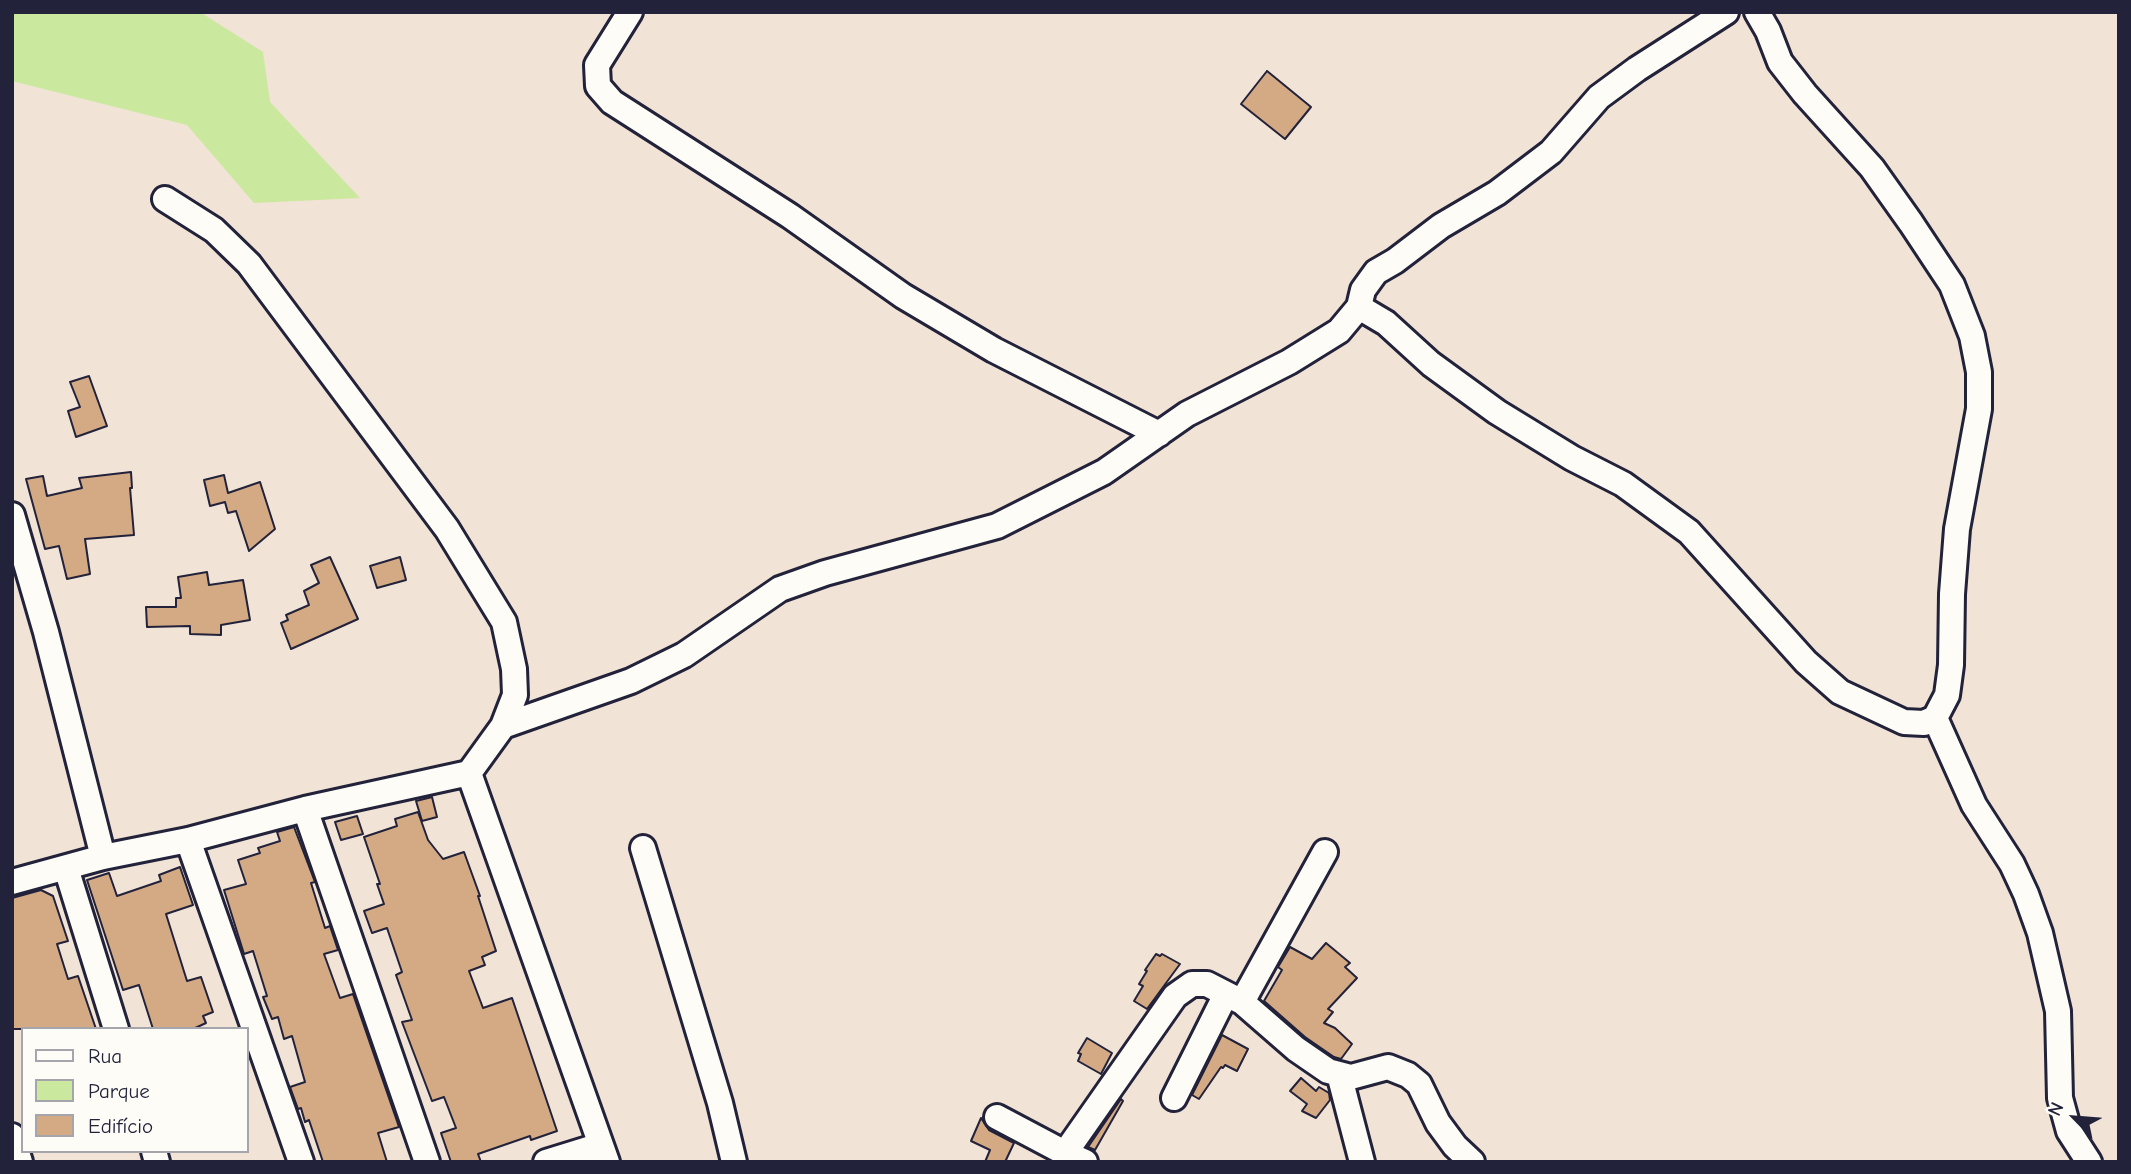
<!DOCTYPE html>
<html>
<head>
<meta charset="utf-8">
<style>
	body { margin:0 }
	#map { position:relative; width:2131px; height:1174px; overflow:hidden; background:#f1e3d5; font-family:"Comic Neue",sans-serif }
	canvas { display:block }
	.frame { position:absolute; inset:0; border:14px solid #22223b; pointer-events:none }
	.legend { position:absolute; left:21px; top:1027px; width:228px; height:126px; box-sizing:border-box; background:#fdfcf7; border:2px solid #a5a5ac; margin:0; padding:9px 12px; list-style:none; font-size:21px; color:#22223b }
	.legend li { display:flex; align-items:center; gap:14px; height:35px }
	.legend b { width:35px; border:2px solid #a5a5ac }
	.north { position:absolute; left:2040px; top:1083px; width:70px; height:70px; -webkit-text-stroke:5px #fdfcf7; paint-order:stroke; rotate:295deg; font-size:19px; font-weight:700; line-height:28px; text-align:center; color:#22223b }
	.north::after { content:''; display:block; margin:auto; width:24px; height:32px; background:#22223b; clip-path:polygon(50% 0,100% 100%,50% 72%,0 100%) }
</style>
</head>
<body>
<div id="map">
<canvas width="2131" height="1174"></canvas>
<div class="frame"></div>
<ul class="legend">
<li><b style="height:9px;background:#fdfcf7"></b>Rua</li>
<li><b style="height:19px;background:#cbe89f"></b>Parque</li>
<li><b style="height:19px;background:#d4aa85"></b>Edifício</li>
</ul>
<div class="north">N</div>
</div>
<script>
const ctx = document.querySelector('canvas').getContext('2d');
ctx.lineJoin = 'round';
function fillPath(path, color) { ctx.fillStyle = color; ctx.fill(path, 'evenodd'); }
const poly = rows => new Path2D(rows.map(r => 'M' + r).join(''));
function strokePath(path, color, width, dash) { ctx.strokeStyle = color; ctx.lineWidth = width; ctx.lineCap = dash ? 'butt' : 'round'; ctx.setLineDash(dash || []); ctx.stroke(path); }
const green = poly([
	[12,12,200,12,263,52,270,102,360,198,254,203,187,125,12,81]
]);
const building = poly([
	[1267,71,1311,107,1285,139,1241,104,1267,71],
	[89,376,107,426,76,437,68,411,80,407,70,382,89,376],
	[131,472,132,488,130,488,134,535,85,539,90,574,67,579,59,546,45,549,26,479,43,476,47,496,82,488,79,478,131,472],
	[224,475,228,493,260,482,275,529,249,551,236,511,228,513,225,502,210,506,204,480,224,475],
	[330,557,358,619,291,649,281,623,288,620,286,615,309,605,304,591,319,583,311,565,330,557],
	[400,557,406,580,377,588,370,566,400,557],
	[207,572,209,585,243,580,250,620,221,625,221,635,190,634,190,626,147,627,146,607,176,607,176,598,181,598,178,577,207,572],
	[432,797,437,817,422,821,416,801,432,797],
	[418,812,428,840,443,859,464,852,480,896,478,896,496,951,482,957,485,965,469,971,483,1008,512,998,557,1131,531,1140,530,1136,478,1154,481,1162,451,1162,441,1133,456,1128,444,1097,432,1101,402,1022,412,1020,396,975,402,972,387,928,372,933,364,911,384,904,377,884,380,884,364,837,397,826,395,819,418,812],
	[357,816,363,834,341,840,335,822,357,816],
	[294,827,315,882,311,883,325,928,330,926,338,950,324,954,340,998,353,994,399,1127,378,1133,387,1162,323,1162,309,1120,305,1122,301,1108,298,1109,290,1087,305,1082,292,1036,284,1039,278,1017,272,1019,263,997,267,996,253,951,244,954,224,890,246,884,238,860,260,853,258,848,280,841,277,832,294,827],
	[180,867,193,905,166,914,187,981,201,977,213,1012,203,1016,206,1023,193,1029,153,1029,139,985,123,990,87,880,109,873,117,896,161,881,159,875,180,867],
	[41,890,53,896,68,941,57,944,68,979,78,976,96,1029,12,1029,12,898,41,890],
	[1326,943,1350,963,1345,967,1357,978,1328,1009,1333,1012,1324,1023,1335,1028,1352,1044,1341,1059,1334,1057,1305,1037,1264,1001,1282,970,1278,967,1290,947,1312,959,1326,943],
	[1156,954,1160,956,1162,954,1180,964,1147,1009,1134,1001,1143,986,1139,984,1147,971,1145,970,1156,954],
	[1222,1035,1248,1049,1237,1071,1225,1065,1223,1068,1221,1067,1199,1099,1192,1095,1222,1035],
	[1087,1038,1112,1053,1101,1074,1078,1061,1081,1054,1078,1053,1087,1038],
	[1301,1078,1316,1091,1319,1087,1329,1093,1330,1100,1316,1118,1302,1111,1307,1104,1290,1091,1301,1078],
	[1121,1099,1123,1101,1095,1150,1088,1147,1121,1099],
	[981,1118,989,1130,1014,1143,1005,1162,985,1162,990,1150,971,1141,981,1118]
]);
const street = poly([
	[630,12,597,65,598,86,612,102,790,216,903,296,994,350,1159,434],
	[165,199,214,230,249,264,447,529,504,622,514,669,515,695,503,726],
	[1359,307,1386,323,1431,364,1497,412,1572,458,1623,484,1689,532,1806,662,1840,692,1904,722,1924,723,1935,718,1947,695,1951,665,1952,594,1957,529,1979,409,1979,372,1972,336,1952,285,1911,223,1872,168,1805,94,1780,62,1768,31,1757,12],
	[12,515,46,632,103,857],
	[1935,718,1974,805,2012,864,2026,894,2040,933,2058,1011,2060,1098,2069,1131,2089,1162],
	[469,773,607,1162],
	[305,809,427,1162],
	[188,840,301,1162],
	[643,848,720,1103,734,1162],
	[66,868,116,1029],
	[12,882,103,857,188,840,305,809,469,773,503,726,631,681,684,655,780,589,825,573,997,526,1104,472,1187,414,1289,362,1339,331,1359,307,1363,290,1376,272,1395,261,1441,226,1497,193,1551,152,1599,97,1637,69,1726,12],
	[1242,1002,1325,852],
	[1339,1074,1362,1162],
	[1174,1098,1226,994],
	[997,1117,1065,1153,1085,1162],
	[12,1136,20,1162],
	[154,1151,157,1162],
	[1065,1153,1175,996,1192,984,1207,984,1242,1002,1296,1049,1328,1071,1351,1077,1388,1067,1408,1075,1419,1084,1438,1123,1455,1146,1472,1162],
	[546,1162,601,1145]
]);
fillPath(green, '#cbe89f');
fillPath(building, '#d4aa85');
strokePath(building, '#22223b', 2);
strokePath(street, '#22223b', 30);
strokePath(street, '#fdfcf7', 24);
</script>
</body>
</html>
